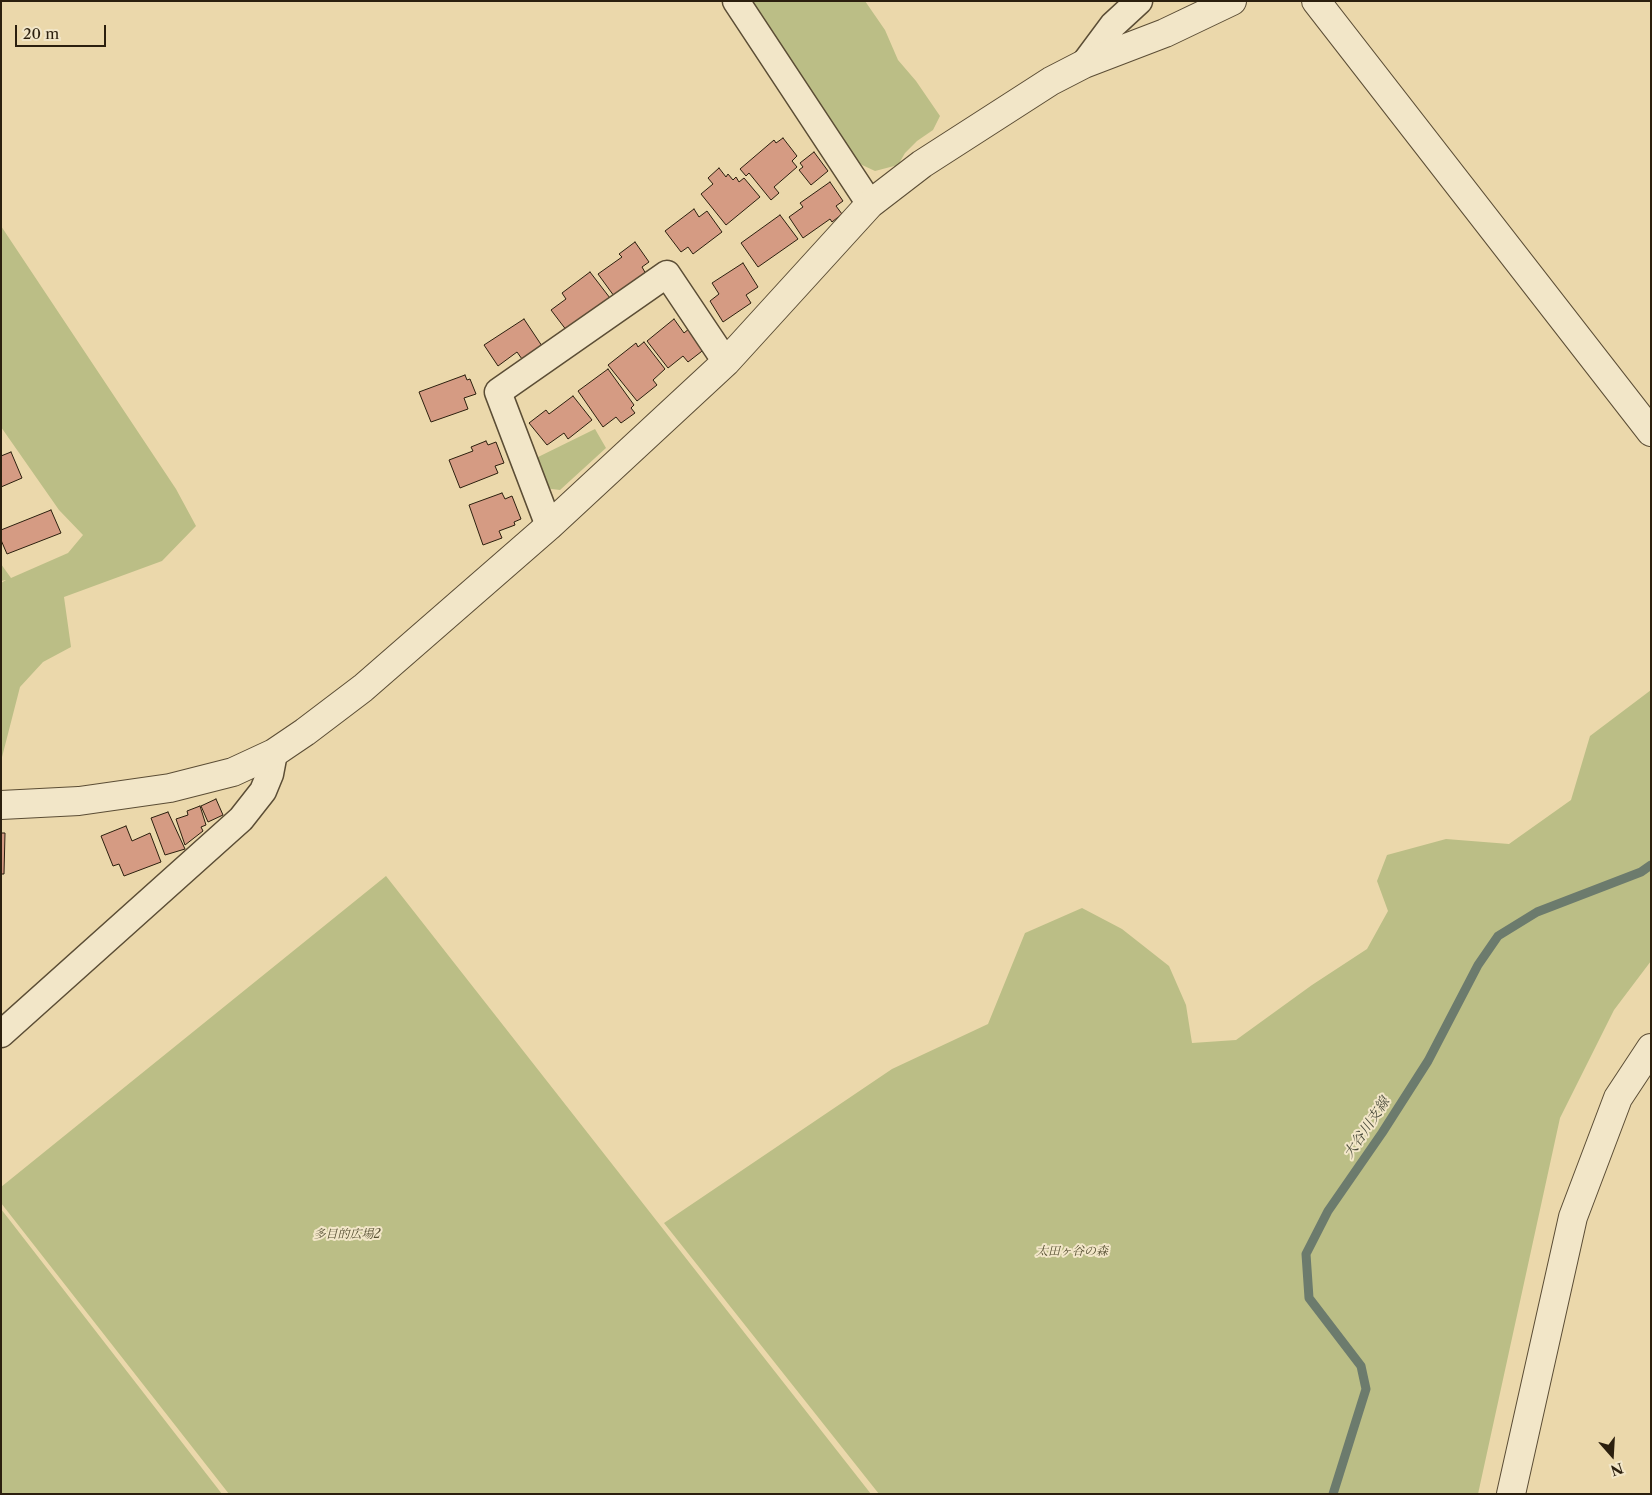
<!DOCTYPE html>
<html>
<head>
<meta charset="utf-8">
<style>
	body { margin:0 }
	#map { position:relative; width:1652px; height:1495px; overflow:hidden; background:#ebd8ab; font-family:"Libre Caslon Text",serif }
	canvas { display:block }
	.frame { position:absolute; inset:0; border:2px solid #2b1f0e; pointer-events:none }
	.north { position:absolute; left:1587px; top:1430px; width:50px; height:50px; -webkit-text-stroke:4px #f2e6c8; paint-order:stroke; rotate:161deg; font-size:14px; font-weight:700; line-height:20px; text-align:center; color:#2b1f0e }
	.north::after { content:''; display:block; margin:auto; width:18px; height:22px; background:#2b1f0e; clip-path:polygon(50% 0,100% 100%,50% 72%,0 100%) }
	.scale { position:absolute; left:15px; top:25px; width:91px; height:22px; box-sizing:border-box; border:2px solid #2b1f0e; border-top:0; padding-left:6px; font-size:15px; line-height:18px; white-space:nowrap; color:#2b1f0e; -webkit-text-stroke:4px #f2e6c8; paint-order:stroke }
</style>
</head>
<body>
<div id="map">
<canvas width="1652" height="1495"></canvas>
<div class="frame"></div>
<div class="north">N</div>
<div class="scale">20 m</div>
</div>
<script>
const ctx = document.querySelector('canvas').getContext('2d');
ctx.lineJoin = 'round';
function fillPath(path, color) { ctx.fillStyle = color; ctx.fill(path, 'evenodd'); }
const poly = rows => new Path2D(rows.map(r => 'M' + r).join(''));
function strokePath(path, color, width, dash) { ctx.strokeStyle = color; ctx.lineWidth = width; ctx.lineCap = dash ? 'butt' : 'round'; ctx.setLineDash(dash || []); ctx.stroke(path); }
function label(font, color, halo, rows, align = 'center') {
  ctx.font = font + ' "Libre Caslon Text","Noto Serif JP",serif'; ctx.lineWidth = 4; ctx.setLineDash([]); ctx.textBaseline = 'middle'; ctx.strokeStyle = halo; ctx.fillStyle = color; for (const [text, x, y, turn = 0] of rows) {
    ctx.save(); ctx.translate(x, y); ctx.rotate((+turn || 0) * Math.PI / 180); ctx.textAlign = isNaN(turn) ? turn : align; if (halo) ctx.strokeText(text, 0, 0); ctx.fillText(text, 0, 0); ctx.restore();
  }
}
const green = poly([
	[748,1,865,1,885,30,898,60,916,81,940,116,933,130,917,141,905,153,898,165,875,171,860,164,842,144],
	[1,226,176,489,196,526,162,561,64,597,71,647,43,662,20,687,1,761,1,583,6,580,1,581,1,564,11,578,68,553,83,535,59,510,1,427],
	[595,429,606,448,560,490,544,488,534,459],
	[1651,690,1651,961,1614,1010,1560,1118,1478,1494,879,1494,664,1223,892,1069,988,1024,1025,933,1082,908,1122,929,1169,966,1186,1005,1192,1043,1236,1040,1312,985,1367,949,1388,911,1377,881,1387,855,1446,839,1509,844,1571,800,1590,736],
	[386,876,871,1494,229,1494,1,1203,1,1187],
	[1,1209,222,1494,1,1494]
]);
const stream = poly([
	[1333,1494,1366,1389,1361,1366,1309,1298,1306,1254,1328,1211,1382,1133,1428,1061,1478,965,1498,936,1537,912,1641,872,1651,865]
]);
const building = poly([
	[783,138,797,156,792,161,797,167,774,187,779,193,771,200,749,173,746,176,740,169,774,140,776,143,783,138],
	[814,152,828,171,811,185,799,170,803,167,800,163,814,152],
	[719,168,726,177,728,174,733,180,736,177,739,182,744,178,760,197,726,225,701,194,713,184,708,178,719,168],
	[830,182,843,201,836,206,842,214,832,222,830,219,803,238,789,217,803,207,800,203,830,182],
	[694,209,699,217,707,211,722,232,693,254,688,247,681,252,665,231,694,209],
	[780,215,798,239,758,267,741,243,780,215],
	[635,242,649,262,642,267,646,274,614,296,598,274,622,257,619,254,635,242],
	[743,263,758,287,746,295,751,303,723,322,710,301,719,294,712,283,743,263],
	[590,272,610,298,567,331,551,310,566,299,562,293,590,272],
	[524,319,542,346,522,359,517,352,498,366,484,345,524,319],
	[674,319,684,333,690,328,706,348,688,362,683,356,668,368,647,341,674,319],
	[644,342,665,369,653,380,657,385,637,401,608,365,636,343,638,347,644,342],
	[608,369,634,405,631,408,635,413,621,423,616,417,603,427,578,391,608,369],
	[465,375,467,380,470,379,476,394,464,398,468,409,431,422,419,392,465,375],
	[573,396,592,420,568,439,564,433,547,445,529,423,546,410,549,414,573,396],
	[486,441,488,445,496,442,504,463,495,466,498,473,460,488,449,460,473,451,471,447,486,441],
	[11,452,22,478,1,487,1,456,11,452],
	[502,493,505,499,512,496,521,519,514,522,515,525,499,531,502,538,483,545,469,505,502,493],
	[51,510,61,533,7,554,1,540,1,530,51,510],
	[216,799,223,815,208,822,201,806,216,799],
	[200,806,206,825,201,827,203,831,185,845,176,819,188,815,187,811,200,806],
	[168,812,185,849,165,855,151,818,168,812],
	[126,826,132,841,150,833,161,862,124,876,119,864,113,866,101,836,126,826],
	[1,833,5,833,4,874,1,874,1,833]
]);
const minor = poly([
	[736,1,870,204],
	[1084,64,1113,25,1139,1],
	[549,526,498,392,667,274,726,362],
	[1,1034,241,819,263,791,270,774,274,753]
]);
const tertiary = poly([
	[1316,1,1651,432],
	[1,805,79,801,170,788,233,772,274,753,305,732,363,688,549,526,726,362,870,204,922,164,1051,81,1084,64,1165,33,1232,1],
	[1511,1494,1573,1217,1618,1098,1651,1048]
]);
const parkNames = [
	["多目的広場2",347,1235],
	["太田ヶ谷の森",1072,1252]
];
const waterNames = [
	["大谷川支線",1367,1128,-56]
];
fillPath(green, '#bbbe86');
strokePath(stream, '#6c7b6d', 9);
fillPath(building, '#d59b83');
strokePath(building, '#2b1f0e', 1);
strokePath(minor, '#5b4d35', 29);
strokePath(tertiary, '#5b4d35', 30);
strokePath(minor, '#f2e6c8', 26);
strokePath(tertiary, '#f2e6c8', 28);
label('italic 12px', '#564f32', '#f2e6c8', parkNames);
label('italic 14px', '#4c4d3d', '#f2e6c8', waterNames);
</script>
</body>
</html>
